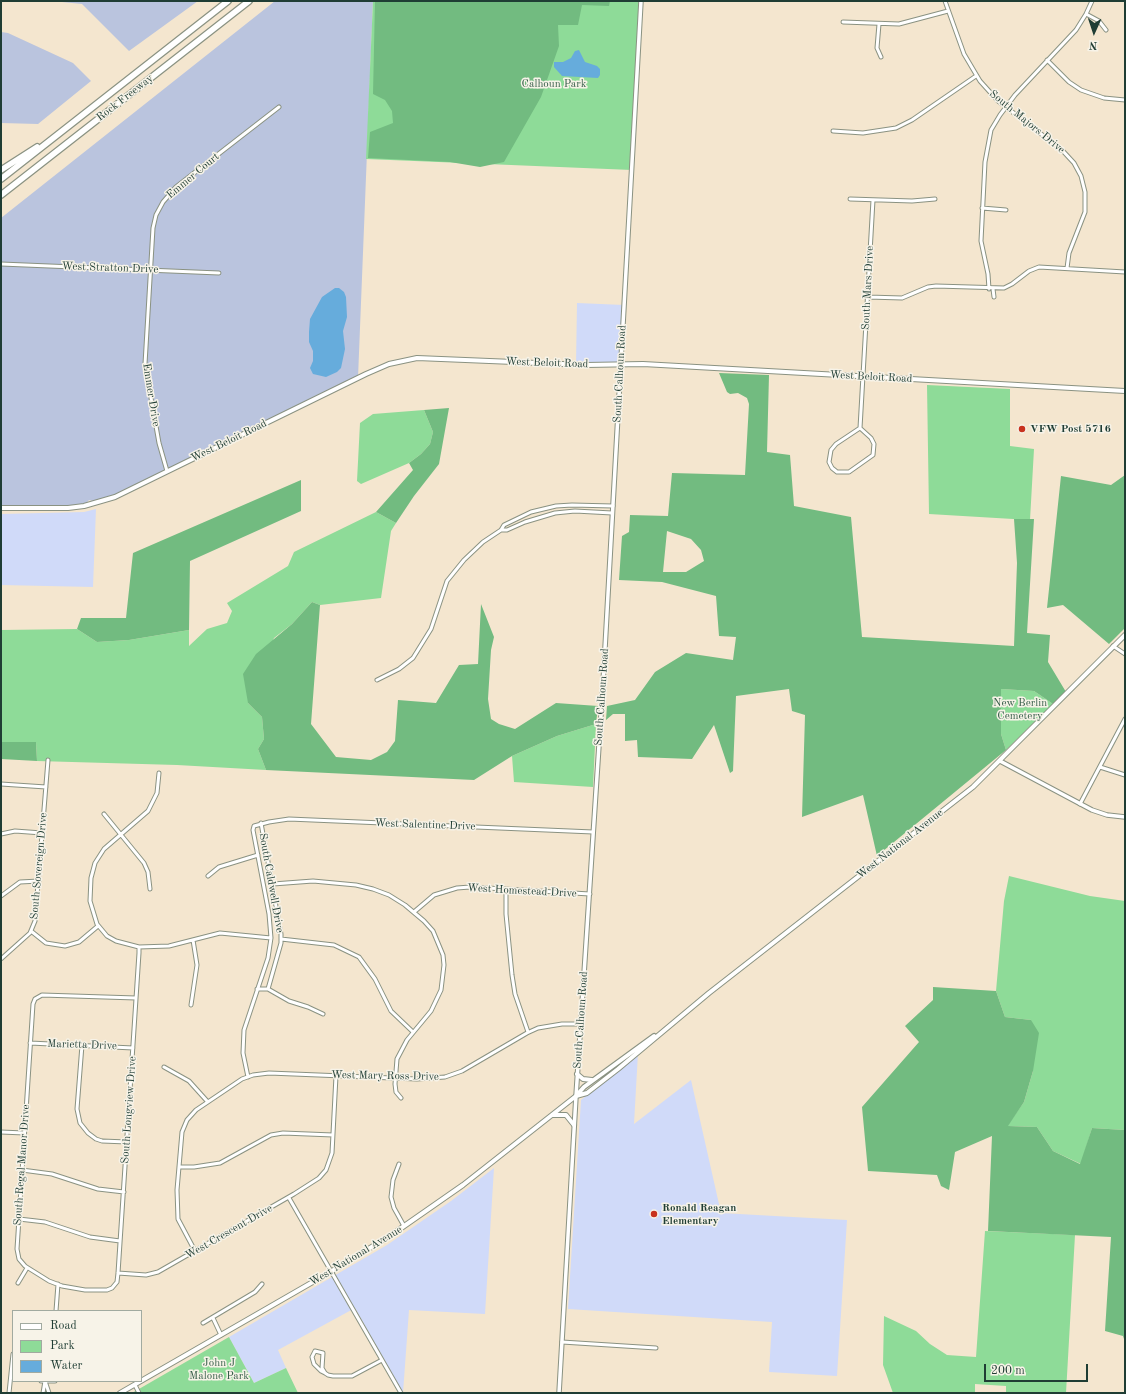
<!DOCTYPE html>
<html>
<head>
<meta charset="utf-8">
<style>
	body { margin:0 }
	#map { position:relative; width:1126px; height:1394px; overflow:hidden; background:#f4e6cf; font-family:"Old Standard TT",serif }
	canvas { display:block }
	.frame { position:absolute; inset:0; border:2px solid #1f3d34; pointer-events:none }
	.legend { position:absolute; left:12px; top:1310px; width:130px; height:72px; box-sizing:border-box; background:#f7f3e8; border:1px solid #a1aaa0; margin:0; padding:5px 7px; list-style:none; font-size:12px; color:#1f3d34 }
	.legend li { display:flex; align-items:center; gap:8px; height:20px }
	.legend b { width:20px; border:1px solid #a1aaa0 }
	.north { position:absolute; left:1074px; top:12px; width:40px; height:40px; -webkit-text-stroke:3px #f7f3e8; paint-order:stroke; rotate:183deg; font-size:11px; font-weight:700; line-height:16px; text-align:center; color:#1f3d34 }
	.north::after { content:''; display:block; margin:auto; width:14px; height:18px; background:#1f3d34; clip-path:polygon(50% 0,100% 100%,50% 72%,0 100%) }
	.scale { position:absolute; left:984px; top:1364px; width:104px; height:18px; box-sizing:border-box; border:2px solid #1f3d34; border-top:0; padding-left:5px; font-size:12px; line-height:14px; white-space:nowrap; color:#1f3d34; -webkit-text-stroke:3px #f7f3e8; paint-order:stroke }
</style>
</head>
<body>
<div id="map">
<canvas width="1126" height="1394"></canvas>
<div class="frame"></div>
<ul class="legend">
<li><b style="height:5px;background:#fff"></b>Road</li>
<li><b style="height:11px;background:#8edb98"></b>Park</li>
<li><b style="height:11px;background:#66acdc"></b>Water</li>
</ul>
<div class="north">N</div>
<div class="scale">200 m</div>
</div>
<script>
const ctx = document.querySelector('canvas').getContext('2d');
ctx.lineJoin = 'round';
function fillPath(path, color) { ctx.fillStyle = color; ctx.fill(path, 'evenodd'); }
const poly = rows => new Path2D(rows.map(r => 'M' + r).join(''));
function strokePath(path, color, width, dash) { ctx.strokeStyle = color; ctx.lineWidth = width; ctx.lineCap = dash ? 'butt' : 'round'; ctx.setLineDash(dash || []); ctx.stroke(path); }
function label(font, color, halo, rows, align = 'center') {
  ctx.font = font + ' "Old Standard TT",serif'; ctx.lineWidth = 3; ctx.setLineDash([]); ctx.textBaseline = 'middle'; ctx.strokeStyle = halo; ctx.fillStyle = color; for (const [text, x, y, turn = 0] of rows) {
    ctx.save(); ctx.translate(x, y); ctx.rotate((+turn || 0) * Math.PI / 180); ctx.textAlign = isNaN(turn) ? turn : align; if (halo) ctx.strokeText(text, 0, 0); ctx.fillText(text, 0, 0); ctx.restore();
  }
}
const built = poly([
	[577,303,624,305,621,365,576,364],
	[96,509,93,587,1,585,1,514,84,512],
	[638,1053,634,1124,691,1080,721,1213,847,1220,837,1376,769,1372,772,1322,568,1309,581,1100],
	[494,1168,485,1314,409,1310,403,1393,355,1308,278,1350,286,1368,254,1383,229,1337,387,1245,451,1201]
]);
const industrial = poly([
	[52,1,198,1,129,51,82,4],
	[275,1,373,1,358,378,100,503,89,500,84,506,1,508,1,218],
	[1,32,8,33,73,63,91,81,38,124,1,123]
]);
const green = poly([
	[373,1,641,1,632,170,366,159],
	[927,385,1010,389,1010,446,1034,449,1030,520,929,514],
	[424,410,433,432,430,444,421,454,409,463,361,484,357,481,360,423,373,414],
	[376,512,396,523,391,531,381,598,320,605,312,602,292,624,274,638,248,703,262,717,264,739,258,749,266,770,177,765,37,761,36,742,1,742,1,630,77,629,97,642,129,640,189,630,189,646,207,629,227,623,232,611,227,603,288,566,294,552],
	[1001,689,1034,691,1053,704,1006,750,1001,734],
	[596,724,593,787,514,782,512,756,557,736],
	[1009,876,1090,896,1125,901,1125,1130,1092,1128,1081,1164,1053,1151,1037,1127,1007,1126,1024,1102,1033,1071,1031,1020,1005,1017,996,991,1004,901],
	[985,1231,1075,1235,1066,1393,1006,1393,1006,1386,975,1384,975,1393,893,1393,883,1365,884,1316,916,1331,930,1344,947,1355,976,1357],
	[229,1337,254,1383,286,1368,298,1393,132,1393]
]);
const forest = poly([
	[375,1,610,1,609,6,582,5,578,25,558,25,559,46,541,97,504,162,480,167,450,162,368,158,370,132,393,123,392,111,385,100,373,94],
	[719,373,769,375,767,452,790,455,794,506,851,517,862,637,1014,646,1017,563,1014,519,1034,519,1027,633,1050,635,1048,662,1066,692,1053,704,1034,691,1001,689,1001,734,1006,750,877,856,863,795,802,817,805,715,792,711,789,689,736,696,733,771,730,773,714,725,692,759,638,757,637,740,625,741,625,714,613,714,606,720,607,706,635,700,655,672,686,653,733,660,736,637,719,636,716,596,662,582,619,580,622,536,629,532,630,515,668,516,672,473,745,475,749,404,747,398,738,393,730,394,727,392],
	[667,531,691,539,701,550,704,561,686,572,663,572],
	[449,408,439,464,414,496,396,523,376,512,413,470,409,463,421,454,430,444,433,432,424,410],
	[1125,475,1125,628,1109,644,1063,605,1047,608,1061,476,1111,485],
	[301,480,301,511,190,561,189,630,129,640,97,642,77,629,81,618,126,618,133,553],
	[312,602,320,605,311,724,336,757,371,760,387,752,395,741,398,700,436,703,459,665,478,664,481,604,494,637,491,650,488,699,491,719,499,724,515,729,556,703,598,706,596,724,557,736,512,756,474,780,266,770,258,749,264,739,262,717,248,703,243,674,256,654,292,624],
	[1,742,36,742,37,761,1,759],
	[933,987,996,991,1005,1017,1031,1020,1039,1033,1033,1071,1024,1102,1008,1126,1037,1127,1053,1151,1080,1164,1092,1128,1125,1130,1125,1342,1123,1336,1105,1331,1111,1237,988,1231,992,1136,955,1152,949,1190,941,1186,937,1175,868,1171,862,1107,919,1042,905,1026,933,1000]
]);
const water = poly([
	[579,50,585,62,597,66,600,69,600,75,598,78,562,76,554,67,554,62,563,62,571,58,575,51],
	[335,288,339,288,344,292,346,297,347,317,343,331,345,349,341,368,337,372,326,377,313,374,310,368,313,361,313,351,309,342,309,332,310,319,322,297]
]);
const minor = poly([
	[945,1,964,54,980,81,998,101,1062,150,1074,163,1081,176,1085,192,1085,212,1069,253,1067,268],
	[1086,14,1099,21,1106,30],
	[843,22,899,24,948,11],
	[879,24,877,48,881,57],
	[1047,60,1069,82,1081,90,1104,98,1125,100],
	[833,131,863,133,896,128,912,120,976,76],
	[850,199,912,201,935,199],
	[982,208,1006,210],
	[1,264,219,273],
	[989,289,988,274,981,241,985,162,991,130,1000,115,1015,95,1076,30,1086,14,1092,1],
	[993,289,994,297],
	[868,297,902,298,928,287,936,286,1004,288,1012,284,1029,271,1039,267,1125,272],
	[860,428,873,200],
	[860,428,871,438,874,444,873,455,849,472,837,472,832,468,829,462,831,450,836,444,860,428],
	[167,471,159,443,145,364,153,228,156,215,163,202,176,187,279,107],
	[501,530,507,530,525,522,555,513,575,511,612,513],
	[1113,646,1125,654],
	[377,680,399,669,413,658,431,629,447,581,464,560,483,542,501,530,504,525,531,512,556,506,572,505,613,506],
	[1100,767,1125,775],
	[159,773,157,793,148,811,104,849,95,863,91,878,90,901,97,924,107,936,116,941,139,947,169,946,220,933,271,938],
	[1,784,46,787],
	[1080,804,1125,719],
	[104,814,144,863,148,872,150,889],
	[261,823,281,934,281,943,268,989],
	[1,834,15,831,42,833],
	[208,876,219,867,258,855],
	[273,884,313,881,356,885,373,889,389,895,405,905,424,921,433,931,443,955,444,965,441,990,431,1011,407,1040,397,1059,395,1084,396,1092,401,1098],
	[506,889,506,914,512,975,515,994,528,1032],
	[1,896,20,882,39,881],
	[414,912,434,895,457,888,470,887,590,894],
	[31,931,46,943,65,946,79,942,98,926],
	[281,939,334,945,359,957,375,979,391,1011,413,1032],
	[1,959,30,933,35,921,48,760],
	[257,989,268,989,289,1001,308,1007,323,1014],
	[136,998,42,995,35,999,33,1004,17,1249,19,1259,25,1266,49,1281,62,1286,85,1290,107,1290,112,1288,117,1282,118,1273,139,953,139,947],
	[191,1005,197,965,193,940],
	[30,1043,133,1048],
	[82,1045,77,1109,80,1123,88,1133,96,1139,102,1141,127,1142],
	[164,1067,189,1081,207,1101],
	[248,1077,243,1053,244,1030,268,958,271,938,269,914,253,830,254,826,269,822,289,819,593,832],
	[1,1132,24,1133],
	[399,1164,393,1180,391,1197,394,1208,404,1226],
	[179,1167,194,1167,220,1163,271,1135,283,1133,333,1135],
	[22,1170,52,1174,98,1189,124,1192],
	[289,1198,401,1393],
	[19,1219,45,1222,90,1237,120,1241],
	[195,1251,178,1219,177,1190,182,1132,187,1120,196,1110,242,1079,253,1075,269,1073,417,1079,445,1077,462,1071,527,1033,538,1028,562,1024,581,1024],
	[118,1273,146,1275,158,1272,294,1194,319,1178,326,1170,332,1153,336,1076],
	[18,1283,27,1268],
	[56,1311,58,1284],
	[213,1318,221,1335],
	[203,1323,255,1292,262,1284],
	[562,1342,656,1348],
	[325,1373,322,1368,323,1353,315,1351,312,1357,314,1364,321,1371,325,1373,328,1375,333,1376,352,1376,382,1360],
	[41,1381,55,1381],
	[45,1381,49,1393],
	[135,1385,139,1393],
	[9,1393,13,1354],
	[43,1393,45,1381]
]);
const tertiary = poly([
	[1000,761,1092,810,1107,815,1125,817],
	[559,1393,576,1096,603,684,641,1]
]);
const secondary = poly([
	[1,508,68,508,84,506,115,497,366,374,389,364,417,358,586,365,643,364,1125,391],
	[577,1074,583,1079,592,1080],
	[576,1096,587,1093,618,1069,709,993,973,787,1125,635],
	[553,1115,566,1115,574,1125],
	[120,1393,351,1260,397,1231,463,1185,576,1096,584,1087,654,1036]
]);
const motorway = poly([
	[1,170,37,147],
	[1,179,228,1],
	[1,195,249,1]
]);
const markers = [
	[1022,429,4,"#c8321e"],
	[654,1214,4,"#c8321e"]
];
const parkNames = [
	["Calhoun Park",554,84],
	["New Berlin",1020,703],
	["Cemetery",1020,716],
	["John J",219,1363],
	["Malone Park",219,1376]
];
const streetNames = [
	["Rock Freeway",125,98,-38],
	["South Majors Drive",1027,122,39],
	["Emmer Court",193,176,-40],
	["West Stratton Drive",110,268,2],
	["South Mars Drive",868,288,-87],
	["West Beloit Road",547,363,2],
	["South Calhoun Road",620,374,-87],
	["West Beloit Road",871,377,3],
	["Emmer Drive",151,395,81],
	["West Beloit Road",229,441,-26],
	["South Calhoun Road",602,697,-86],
	["West Salentine Drive",425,825,2],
	["West National Avenue",900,844,-38],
	["South Sovereign Drive",39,866,-85],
	["South Caldwell Drive",271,883,80],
	["West Homestead Drive",522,891,3],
	["South Calhoun Road",581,1020,-86],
	["Marietta Drive",82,1045,2],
	["West Mary Ross Drive",385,1076,1],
	["South Longview Drive",129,1110,-86],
	["South Regal Manor Drive",22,1165,-86],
	["West Crescent Drive",229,1232,-30],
	["West National Avenue",356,1256,-31]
];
const poiNames = [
	["VFW Post 5716",1030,429],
	["Ronald Reagan",662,1208],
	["Elementary",662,1221]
];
fillPath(built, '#d0daf9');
fillPath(industrial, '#bac4de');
fillPath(green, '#8edb98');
fillPath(forest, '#72bb80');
fillPath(water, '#66acdc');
strokePath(minor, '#8a9282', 5);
strokePath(tertiary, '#8a9282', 5.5);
strokePath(secondary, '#8a9282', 6);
strokePath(motorway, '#8a9282', 8);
strokePath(minor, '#fff', 3);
strokePath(tertiary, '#fff', 3.5);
strokePath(secondary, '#fff', 4);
strokePath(motorway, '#fff', 5.5);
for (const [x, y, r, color] of markers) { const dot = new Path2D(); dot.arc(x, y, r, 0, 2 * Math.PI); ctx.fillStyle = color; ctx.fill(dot); strokePath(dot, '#f7f3e8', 1.5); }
label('11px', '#355d48', '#f7f3e8', parkNames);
label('11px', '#1f3d34', '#f7f3e8', streetNames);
label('bold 11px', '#1f3d34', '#f7f3e8', poiNames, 'left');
</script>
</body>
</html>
